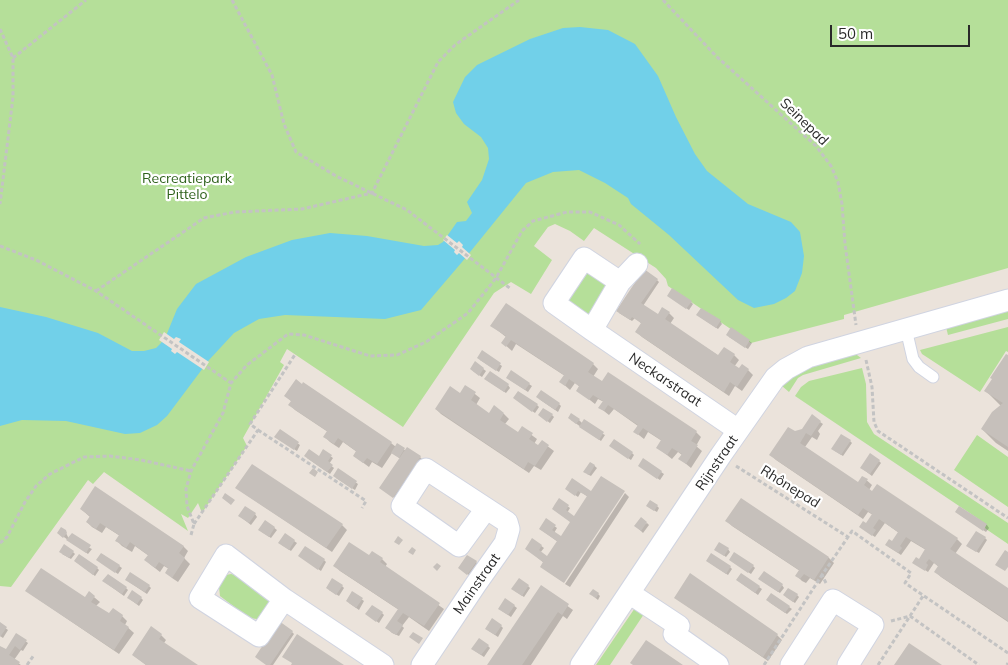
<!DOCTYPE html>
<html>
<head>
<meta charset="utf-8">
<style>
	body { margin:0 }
	#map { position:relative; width:1008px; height:665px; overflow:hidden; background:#ebe3db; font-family:Mulish,sans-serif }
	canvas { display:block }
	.scale { position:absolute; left:830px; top:25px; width:140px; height:22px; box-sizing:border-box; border:2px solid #292929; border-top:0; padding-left:6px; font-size:15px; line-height:18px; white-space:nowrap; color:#292929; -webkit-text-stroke:4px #fff; paint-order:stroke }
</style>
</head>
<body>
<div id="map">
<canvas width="1008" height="665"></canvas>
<div class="scale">50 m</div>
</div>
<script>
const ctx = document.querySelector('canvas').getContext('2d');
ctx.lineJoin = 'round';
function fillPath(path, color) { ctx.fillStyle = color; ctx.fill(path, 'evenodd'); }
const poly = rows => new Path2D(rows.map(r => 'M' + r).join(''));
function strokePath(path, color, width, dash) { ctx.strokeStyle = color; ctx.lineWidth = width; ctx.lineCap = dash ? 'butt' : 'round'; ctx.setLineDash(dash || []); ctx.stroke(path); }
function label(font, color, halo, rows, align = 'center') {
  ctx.font = font + ' Mulish,sans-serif'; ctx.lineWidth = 4.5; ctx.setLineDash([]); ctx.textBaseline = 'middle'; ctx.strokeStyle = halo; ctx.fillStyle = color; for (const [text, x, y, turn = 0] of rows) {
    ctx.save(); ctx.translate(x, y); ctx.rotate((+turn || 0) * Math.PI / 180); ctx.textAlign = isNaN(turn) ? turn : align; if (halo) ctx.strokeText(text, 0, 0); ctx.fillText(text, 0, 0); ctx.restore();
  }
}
const green = poly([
	[0,0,1008,0,1008,268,844,315,844,319,751,343,668,286,666,279,656,268,594,228,584,241,570,231,555,224,548,227,534,246,552,260,531,294,511,282,494,293,403,427,287,349,280,362,284,365,243,438,247,446,202,513,198,503,188,518,181,514,188,531,104,472,93,484,88,480,11,587,0,586],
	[588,268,609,282,593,312,589,314,584,313,567,301],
	[1008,310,1008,319,948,335,946,327],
	[1008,327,1008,352,1006,351,980,392,922,354,920,350],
	[850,355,857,355,861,358,803,375,798,378,789,392,782,386,791,377,812,365],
	[862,368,866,384,867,422,874,434,1008,523,1008,544,986,529,980,520,795,396,801,387,809,381],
	[977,435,1008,457,1008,507,954,470],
	[231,574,236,575,271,601,257,619,249,618,220,596,219,587,226,575],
	[637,605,646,611,610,665,596,665]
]);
const water = poly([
	[580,27,608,30,635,44,658,76,676,117,695,154,707,171,748,204,791,222,800,232,804,256,802,273,795,291,786,298,774,304,754,308,738,300,669,235,631,204,628,198,605,183,579,170,553,172,526,183,462,262,421,310,385,319,285,315,259,319,234,333,209,360,167,416,157,425,140,433,125,434,66,421,22,420,0,426,0,307,46,317,98,333,132,351,144,351,156,348,161,343,166,336,177,309,196,284,246,257,292,240,330,233,367,236,424,246,438,245,443,242,457,222,466,221,472,213,467,202,482,180,489,159,488,148,481,137,464,124,456,113,453,102,465,77,477,65,530,39,563,28]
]);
const pier = poly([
	[447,235,457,243,459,241,463,245,462,247,471,255,467,260,459,253,457,255,454,252,455,250,443,240],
	[164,332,174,339,176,337,181,339,179,342,209,362,204,370,177,352,175,354,171,351,172,349,159,340]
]);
const shadow = poly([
	[657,280,659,282,643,306,658,316,662,309,669,313,674,318,670,324,719,356,734,355,739,360,734,367,739,370,748,370,753,375,742,391,735,386,729,396,642,337,637,332,642,324,635,318,632,321,619,313],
	[671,298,691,302,693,304,689,310],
	[700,317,720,321,722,324,718,329],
	[492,326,593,364,598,369,593,377,602,383,609,374,696,432,701,437,696,446,702,451,691,468,680,459,682,455,678,452,672,459,658,448,662,441,648,432,644,439,635,432,638,426,614,409,609,415,600,408,604,402,598,399,595,404,577,390,580,387,575,383,570,390,561,382,565,376,516,344,512,351,503,343,506,337],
	[731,329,752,343,748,349,729,337],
	[482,352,502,366,499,372,480,360],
	[1008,357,1008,451,996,443,982,429,1001,406,986,391],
	[475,363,486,371,482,377,473,371],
	[511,372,532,386,528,392,510,380],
	[488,381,508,385,510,388,506,393],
	[466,387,480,398,476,405,489,414,504,414,509,419,505,424,519,434,522,428,537,439,534,444,539,447,542,442,554,451,541,470,534,466,529,473,441,414,436,409,461,395],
	[286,396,391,443,396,447,398,445,406,451,408,449,420,457,422,459,396,499,383,490,401,459,392,453,382,468,372,462,369,467,354,456,357,452,343,442,339,448,330,442,325,437,328,432,295,410,290,405,292,402],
	[539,399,559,404,561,406,558,412],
	[517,400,537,405,539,407,535,413],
	[552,415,554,417,550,423,542,417],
	[571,420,579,420,583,424,605,435,601,441],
	[820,422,823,424,818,431,820,434,817,440,812,437,805,447,858,484,863,477,872,485,869,490,957,539,962,544,955,554,1008,590,1008,622,941,577,936,572,939,567,934,563,928,572,916,564,926,550,911,541,901,555,889,547,899,533,885,523,875,537,863,529,873,515,868,512,863,519,776,460,771,455,795,433],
	[280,431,300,445,297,451,278,439],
	[850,441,852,443,843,456,835,451],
	[613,448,632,453,634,455,631,460],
	[323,451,333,458,329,464,334,468,330,474,307,458,319,457],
	[643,460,664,474,660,480,642,468],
	[879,461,881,463,872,476,864,470],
	[591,463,597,468,591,476,587,474],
	[338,470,358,484,355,490,336,478],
	[601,477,623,492,563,582,547,571,542,566,544,563,527,549,529,545,534,547,530,544,533,540,544,548,540,553,548,558,558,542,540,529,546,520,557,528,554,533,561,538,571,522,553,509,559,500,570,508,567,513,574,518,588,497,581,492,578,497,567,489,573,480,591,493],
	[242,492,342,525,347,530,332,552],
	[625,493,629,497,570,587,565,584],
	[741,500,829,558,834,563,820,584,810,578,806,583,802,581,797,576,800,571,732,526,727,521],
	[657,506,659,508,657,512,650,508],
	[960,508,987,525,989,528,986,532,959,514],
	[81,509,183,546,188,551,184,558,190,564,178,582,172,578,169,569,164,566,160,572,151,565,146,560,149,556,135,546,132,552,122,546,117,541,120,536,106,527,102,533,92,527,87,522,90,517],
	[255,514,257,517,251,525,242,518],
	[265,521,277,530,271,538,262,532],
	[647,523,649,525,643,533,638,528],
	[65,531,69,539,92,549,88,554,61,535],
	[285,535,297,543,291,551,282,545],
	[985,538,987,540,979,553,970,548],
	[728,549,730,552,726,557,718,551],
	[73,552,75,554,71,559,62,554],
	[102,554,122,568,118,574,100,562],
	[369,557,382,559,387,564,385,567,444,609,429,631,409,617,402,626,404,628,399,636,392,633,387,628,399,610,340,571,335,566],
	[302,558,324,560,326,562,321,571],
	[75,561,97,568,99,570,95,576],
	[476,562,478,564,470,576,462,570],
	[733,562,753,566,755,568,751,574],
	[710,563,730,567,732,569,728,575],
	[741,575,762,589,758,595,737,580],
	[762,581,782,585,784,588,780,593],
	[129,582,149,586,151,588,147,594],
	[106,583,126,588,128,590,124,596],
	[342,586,344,588,339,596,329,590],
	[528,586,530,588,524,597,515,591],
	[541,587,573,610,567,619,563,616,531,665,489,665],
	[89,593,100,602,96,606,109,615,122,616,127,621,125,625,134,633,119,654,32,595,85,599],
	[353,593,364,601,359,610,349,603],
	[598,594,600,596,598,600,593,596],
	[797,595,799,597,795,603,786,597],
	[676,597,777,635,782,640,768,661,681,602],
	[141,598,143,600,139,606,131,600],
	[506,600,517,608,511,617,502,611],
	[769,602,789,607,792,609,787,614],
	[382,613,384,615,379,623,369,616],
	[0,624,8,630,3,638,0,636],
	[501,626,503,628,498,637,489,631],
	[292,632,294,634,273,665,267,665],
	[17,635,28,643,23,651,21,650,14,660,21,665,0,665,0,647,6,651],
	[161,635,166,640,164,643,196,665,146,665,133,655],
	[488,646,490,648,484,657,475,651]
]);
const building = poly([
	[644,269,658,279,641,303,658,314,662,307,670,312,665,319,718,355,724,347,735,354,730,362,739,368,742,364,749,369,737,387,730,382,724,392,635,332,641,323,632,317,630,320,616,311],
	[672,288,692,301,686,309,667,296],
	[506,303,594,363,588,372,602,381,608,372,697,431,691,441,698,445,686,464,678,459,682,454,672,448,667,455,656,448,661,440,643,428,638,435,633,432,638,425,608,405,604,411,598,408,603,401,593,395,589,400,576,391,579,386,569,379,565,386,559,382,564,375,511,340,506,347,501,343,506,336,490,326],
	[701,308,721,320,716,328,696,315],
	[731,327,750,340,745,348,726,335],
	[482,350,501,363,496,371,477,358],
	[1006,354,1008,355,1008,447,981,429,992,412,1003,403,984,391,992,379,990,378],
	[475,361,484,368,479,376,470,369],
	[511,370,530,383,525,390,506,378],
	[490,371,509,384,504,392,484,379],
	[296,379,302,384,303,382,392,442,377,464,367,458,363,463,353,456,356,451,338,438,334,444,328,440,323,437,327,431,288,405,291,401,284,396],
	[465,385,476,392,471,400,489,413,494,405,504,413,500,420,518,432,522,426,528,430,533,433,529,439,538,445,542,440,549,445,535,466,528,462,524,469,435,409,450,386,460,393],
	[541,390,560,403,555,410,536,397],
	[518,391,538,404,532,412,513,398],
	[543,408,553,414,547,422,538,415],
	[571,413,580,419,576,424,568,418],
	[812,414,821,421,811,436,806,433,800,443,858,482,862,476,868,479,864,485,872,491,877,484,958,538,950,549,1008,588,1008,621,934,572,938,566,929,559,926,563,928,565,925,571,912,563,916,557,919,559,925,549,906,537,900,546,902,548,898,553,885,545,889,539,892,541,898,532,879,519,873,528,876,530,872,536,859,527,863,521,866,523,872,514,863,508,858,515,769,455,788,427,795,431,802,429],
	[584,419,604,432,599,440,579,427],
	[280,429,299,442,294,450,274,437],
	[841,434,851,440,841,455,831,449],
	[614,439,633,452,628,459,609,446],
	[397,443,405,448,399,458,391,453],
	[407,447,421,456,393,498,379,488],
	[309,449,319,456,323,449,332,455,328,461,333,465,327,472,304,456],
	[870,453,880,460,870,474,860,468],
	[643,458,662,471,657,479,638,466],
	[590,462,595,465,589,475,583,472],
	[252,464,343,524,326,548,235,488],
	[313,468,318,472,315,477,309,473],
	[338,468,357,481,352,489,333,476],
	[601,476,625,491,564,583,540,567,543,562,525,549,532,538,542,545,539,550,547,556,557,541,539,529,546,518,556,525,552,530,561,536,570,522,552,509,555,504,559,498,569,505,566,510,574,516,587,496,578,491,575,496,565,489,572,478,591,491],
	[95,486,184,546,179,553,185,558,172,578,165,573,168,568,159,562,155,568,144,560,148,555,130,542,126,548,121,544,115,541,119,535,100,523,96,529,86,522,90,516,80,509],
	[225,493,235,500,231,505,222,498],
	[741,498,829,557,814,580,804,574,800,579,795,576,799,570,725,521],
	[650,500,658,505,654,511,646,506],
	[245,506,256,513,249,523,238,516],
	[959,506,987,524,983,531,955,512],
	[641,517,647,522,641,531,634,526],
	[265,520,275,527,269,537,258,530],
	[61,527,66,530,67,533,63,538,57,533],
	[976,531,986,537,976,552,966,546],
	[72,533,91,545,86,553,66,540],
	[285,533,295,540,289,550,278,543],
	[398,536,403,540,399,545,394,542],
	[349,542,369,555,372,551,383,558,380,562,440,603,424,626,403,613,397,621,403,625,396,635,385,628,398,609,333,566],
	[719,542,729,548,724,556,714,550],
	[64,544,74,551,69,558,59,552],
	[305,546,325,559,318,570,298,556],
	[412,547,416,550,413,555,408,552],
	[1005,550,1008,552,1008,567,1005,571,995,565],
	[734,552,754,565,748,573,729,560],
	[101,553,120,565,115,573,96,560],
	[711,553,731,566,726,574,706,561],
	[79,554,98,567,93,575,74,561],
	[467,555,477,561,467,575,458,568],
	[437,563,441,566,437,571,433,567],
	[41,568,85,597,89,591,95,596,91,602,109,613,113,608,123,615,120,621,129,627,114,650,25,591],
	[764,571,783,584,778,592,758,579],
	[130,572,150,585,145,592,125,580],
	[690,573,778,634,763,657,674,598],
	[741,573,760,586,755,593,736,580],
	[108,574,127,587,122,594,102,581],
	[332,578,343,585,336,595,326,588],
	[519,578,529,585,522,596,511,589],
	[541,585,569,604,562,615,558,612,522,665,487,665],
	[788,588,798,594,793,602,783,595],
	[593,589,599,593,596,598,589,594],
	[132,590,142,597,137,604,127,598],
	[352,591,363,598,356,608,346,601],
	[771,593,790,606,785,613,766,600],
	[505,598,515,605,508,615,498,609],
	[372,605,383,612,376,622,365,614],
	[492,618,502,625,495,635,485,629],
	[279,621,293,631,270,665,266,665,255,657],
	[0,622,7,627,0,637],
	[151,626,162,634,159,639,198,665,146,665,132,655],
	[413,632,423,638,419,644,409,637],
	[16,633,27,640,20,650,15,646,9,655,20,662,18,665,0,665,0,646,6,649],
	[297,634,312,644,344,665,291,665,292,663,282,657],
	[479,638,489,645,481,655,471,649],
	[646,640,661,650,683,665,633,665,630,663],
	[909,643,942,665,894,665]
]);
const path = poly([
	[232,0,272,75,284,124,296,152,336,176,407,210,511,289],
	[663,0,716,56,816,146,831,166,838,182,842,204,845,244,856,325],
	[0,29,13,58,13,97,0,204],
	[13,58,86,0],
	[0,246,36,260,96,291,231,383],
	[96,291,204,218,235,212,302,209,372,193,438,62,455,45,519,0],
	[866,360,872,387,874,422,878,431,1008,518],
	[258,430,366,501,362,508],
	[736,466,848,537,852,531,911,573,905,583,1008,653],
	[194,524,258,430,250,424,296,353],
	[191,535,194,524,187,506,186,489,191,471,223,413,231,383,247,365,288,334,304,335,370,356,397,355,426,342,468,313,496,278,522,231,533,221,567,212,590,212,619,225,640,244],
	[0,543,7,537,25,502,36,486,50,474,84,457,110,456,141,460,191,471],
	[826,583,822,575,848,537],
	[891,621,910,616,923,596],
	[27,665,34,655],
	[764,665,822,575],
	[878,665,910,616,979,665],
	[1007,665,1008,663]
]);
const lane = poly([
	[906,329,913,359,919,367,933,377]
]);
const street = poly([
	[620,282,637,264],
	[592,330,620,282,584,258,554,303,592,330,738,430],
	[629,593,679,626,674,634,718,665],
	[284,599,259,636,200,598,226,555,284,599,383,665],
	[422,665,476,584,505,543,509,529,507,522,426,469,402,506,459,546,486,509],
	[581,665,721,455,775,378,786,369,808,357,1008,300],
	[791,665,833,600,873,625,848,665]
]);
const streetNames = [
	["Seinepad",804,122,44],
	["Neckarstraat",665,380,34],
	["Rijnstraat",717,463,-56],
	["Rhônepad",790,487,32],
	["Mainstraat",477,584,-55]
];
const parkNames = [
	["Recreatiepark",187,179],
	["Pittelo",187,195]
];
fillPath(green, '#b5df99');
fillPath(water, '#71d0e9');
fillPath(pier, '#ebe3db');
fillPath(shadow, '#0003');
fillPath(building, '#c6c0bb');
strokePath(lane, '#d0d4e1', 13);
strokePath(street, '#d0d4e1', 23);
strokePath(path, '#c3c3c3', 3, [4, 2.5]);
strokePath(lane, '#fff', 11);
strokePath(street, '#fff', 21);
label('14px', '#292929', '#fff', streetNames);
label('14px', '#2f621c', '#fff', parkNames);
</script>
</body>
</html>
